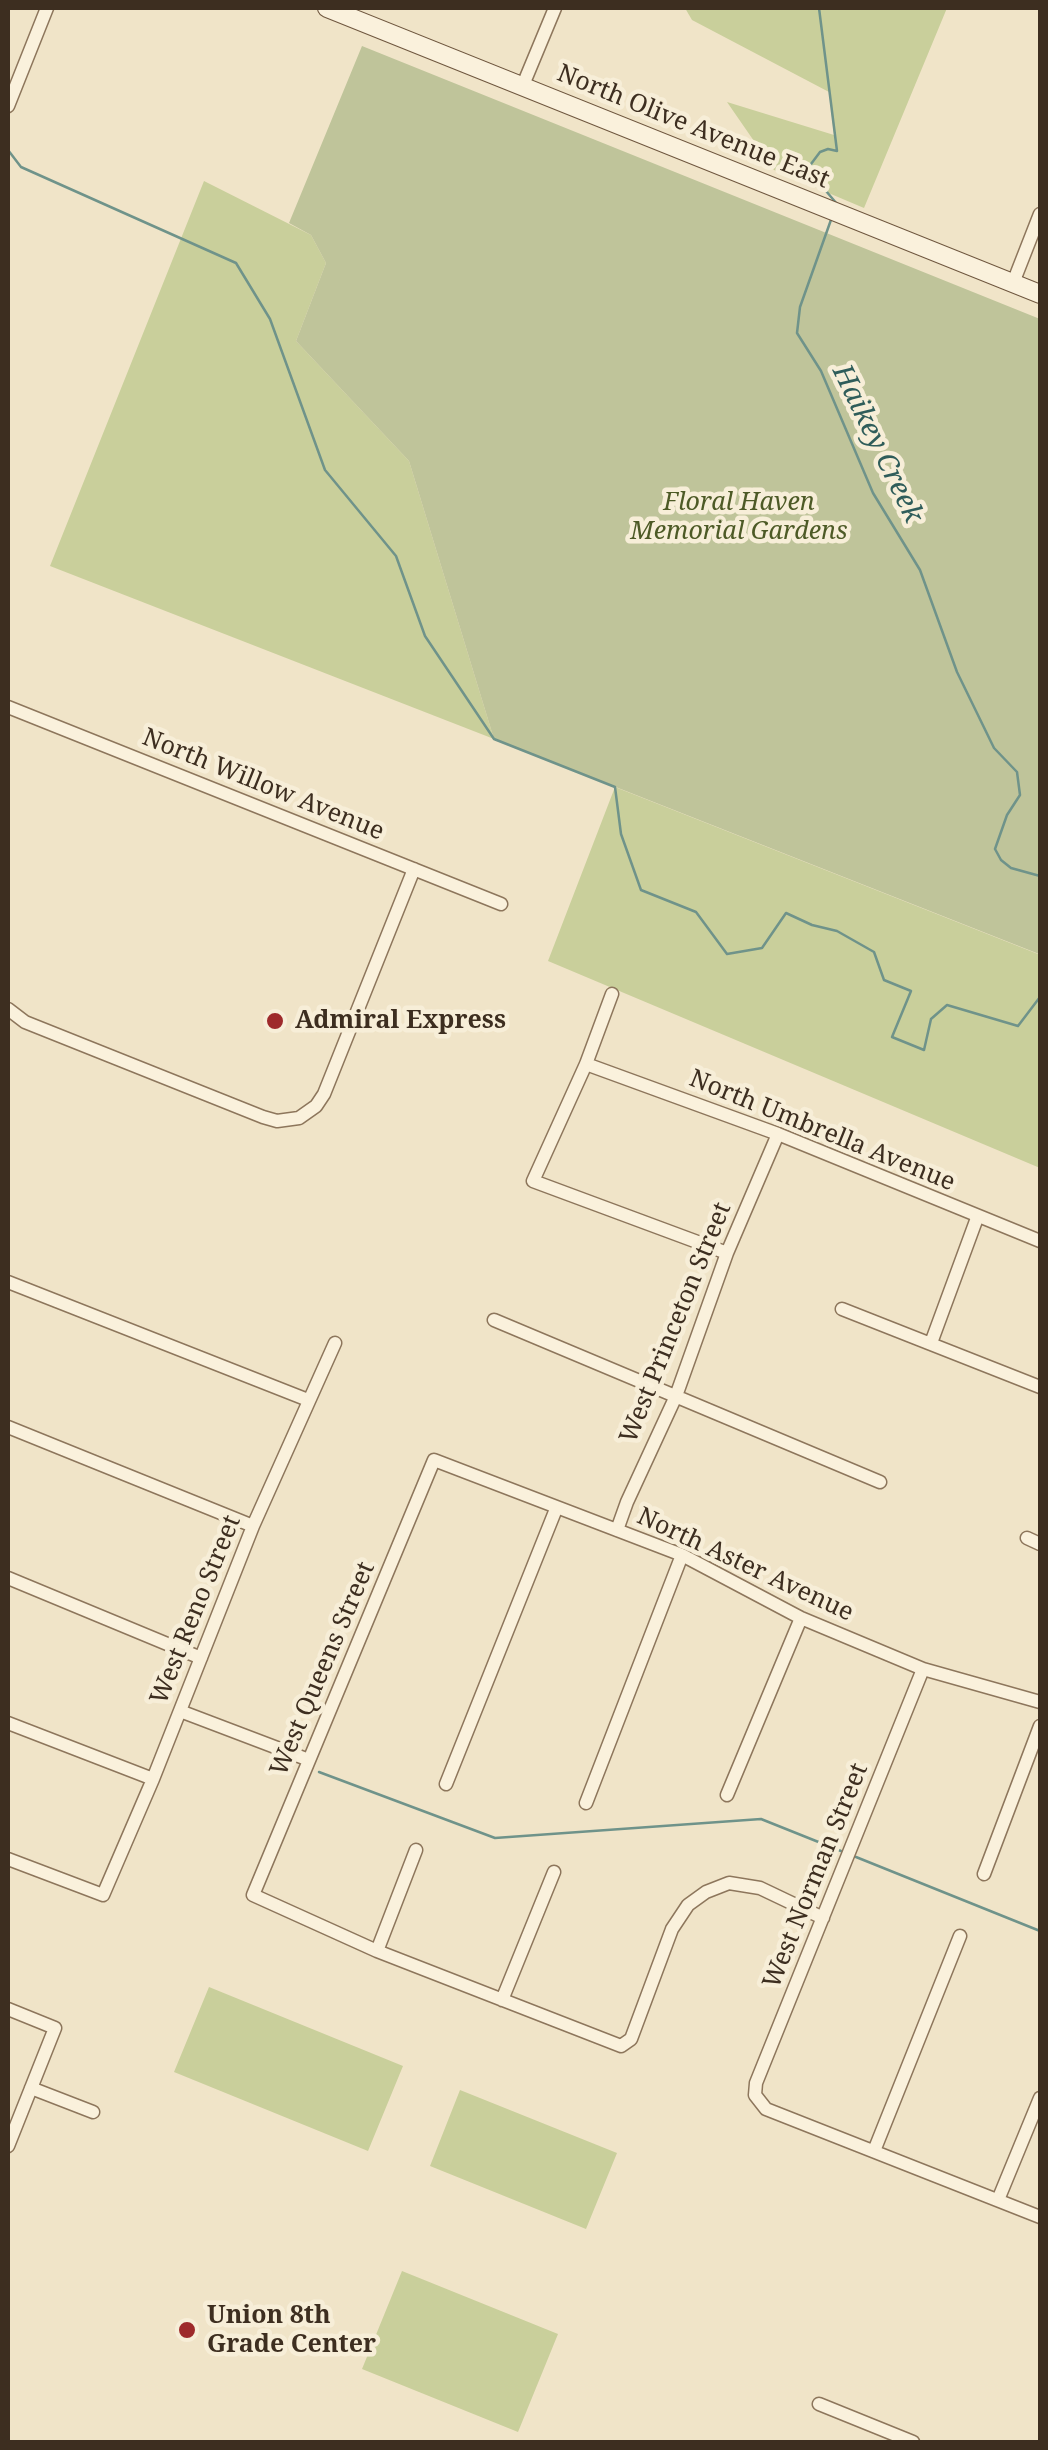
<!DOCTYPE html>
<html>
<head>
<meta charset="utf-8">
<style>
	body { margin:0 }
	#map { position:relative; width:1048px; height:2450px; overflow:hidden; background:#f0e4c8; font-family:"Noto Serif",serif }
	canvas { display:block }
	.frame { position:absolute; inset:0; border:10px solid #3d2e20; pointer-events:none }
</style>
</head>
<body>
<div id="map">
<canvas width="1048" height="2450"></canvas>
<div class="frame"></div>
</div>
<script>
const ctx = document.querySelector('canvas').getContext('2d');
ctx.lineJoin = 'round';
function fillPath(path, color) { ctx.fillStyle = color; ctx.fill(path, 'evenodd'); }
const poly = rows => new Path2D(rows.map(r => 'M' + r).join(''));
function strokePath(path, color, width, dash) { ctx.strokeStyle = color; ctx.lineWidth = width; ctx.lineCap = dash ? 'butt' : 'round'; ctx.setLineDash(dash || []); ctx.stroke(path); }
function label(font, color, halo, rows, align = 'center') {
  ctx.font = font + ' "Noto Serif",serif'; ctx.lineWidth = 9; ctx.setLineDash([]); ctx.textBaseline = 'middle'; ctx.strokeStyle = halo; ctx.fillStyle = color; for (const [text, x, y, turn = 0] of rows) {
    ctx.save(); ctx.translate(x, y); ctx.rotate((+turn || 0) * Math.PI / 180); ctx.textAlign = isNaN(turn) ? turn : align; if (halo) ctx.strokeText(text, 0, 0); ctx.fillText(text, 0, 0); ctx.restore();
  }
}
const green = poly([
	[685,8,947,8,864,208,774,170,727,102,834,135,829,92,692,20],
	[204,181,311,235,326,263,296,341,409,461,494,739,50,566],
	[615,787,1038,954,1040,950,1040,1168,548,961],
	[209,1987,403,2066,368,2151,174,2072],
	[460,2090,617,2153,586,2229,430,2166],
	[402,2271,558,2334,518,2432,362,2369]
]);
const cemetery = poly([
	[362,46,1040,319,1039,954,494,739,409,461,296,341,326,263,311,235,289,223]
]);
const stream = poly([
	[819,8,837,151,828,149,820,152,811,164,810,172,837,204],
	[8,150,21,167,236,263,270,319,325,470,396,556,425,636,494,739,615,787,621,834,641,890,696,912,727,954,762,948,786,913,812,925,837,931,874,952,884,980,911,991,892,1037,924,1050,931,1019,947,1005,1018,1026,1040,997],
	[832,217,800,307,797,333,821,371,873,493,920,570,957,672,994,748,1017,772,1020,795,1007,815,995,849,1001,860,1011,868,1040,876],
	[319,1772,495,1838,761,1819,841,1851],
	[856,1857,1040,1931]
]);
const street = poly([
	[523,85,555,8],
	[8,106,47,8],
	[1013,283,1040,214],
	[8,707,501,904],
	[612,994,586,1064,533,1181,727,1253],
	[8,1009,25,1022,263,1117,277,1121,299,1118,316,1106,324,1094,414,869],
	[586,1064,778,1134,1040,1241],
	[8,1282,308,1400],
	[842,1309,1040,1387],
	[494,1320,880,1482],
	[931,1343,977,1218],
	[8,1427,253,1526],
	[617,1530,627,1502,676,1396,727,1253,778,1134],
	[1027,1538,1040,1544],
	[8,1578,201,1658],
	[923,1669,756,2083,755,2095,766,2109,1040,2217],
	[180,1711,309,1760],
	[8,1723,153,1779],
	[446,1784,556,1509],
	[727,1795,801,1618],
	[586,1803,682,1555],
	[8,1859,103,1895,153,1779,253,1526,335,1343],
	[984,1874,1040,1726],
	[823,1918,760,1888,729,1883,706,1892,688,1905,672,1929,631,2039,621,2046,377,1951,253,1895,434,1460,682,1555,801,1618,923,1669,1040,1702],
	[377,1951,416,1850],
	[502,2000,554,1872],
	[8,2009,55,2028,8,2146],
	[31,2088,93,2112],
	[874,2151,960,1936],
	[998,2200,1040,2098],
	[819,2404,913,2442]
]);
const secondary = poly([
	[327,8,1040,294]
]);
const markers = [
	[275,1021,10,"#9e2a2b"],
	[187,2330,10,"#9e2a2b"]
];
const streetNames = [
	["North Olive Avenue East",693,127,22],
	["North Willow Avenue",263,785,22],
	["North Umbrella Avenue",822,1131,22],
	["West Princeton Street",676,1323,-68],
	["North Aster Avenue",745,1565,25],
	["West Reno Street",196,1610,-68],
	["West Queens Street",323,1669,-67],
	["West Norman Street",816,1876,-68]
];
const parkNames = [
	["Floral Haven",739,503],
	["Memorial Gardens",739,532]
];
const poiNames = [
	["Admiral Express",295,1021],
	["Union 8th",207,2316],
	["Grade Center",207,2345]
];
const waterNames = [
	["Haikey Creek",877,444,64]
];
fillPath(green, '#c9cf9b');
fillPath(cemetery, '#bfc49a');
strokePath(stream, '#6f938a', 2.5);
strokePath(street, '#8d765c', 15);
strokePath(secondary, '#6f573f', 20);
strokePath(street, '#faf1dc', 12);
strokePath(secondary, '#faf1dc', 18);
for (const [x, y, r, color] of markers) { const dot = new Path2D(); dot.arc(x, y, r, 0, 2 * Math.PI); ctx.fillStyle = color; ctx.fill(dot); strokePath(dot, '#f7eed8', 4); }
label('25px', '#3d2e20', '#f7eed8', streetNames);
label('italic 25px', '#4d5a26', '#f7eed8', parkNames);
label('bold 25px', '#3d2e20', '#f7eed8', poiNames, 'left');
label('italic 28px', '#2f5d5a', '#f7eed8', waterNames);
</script>
</body>
</html>
